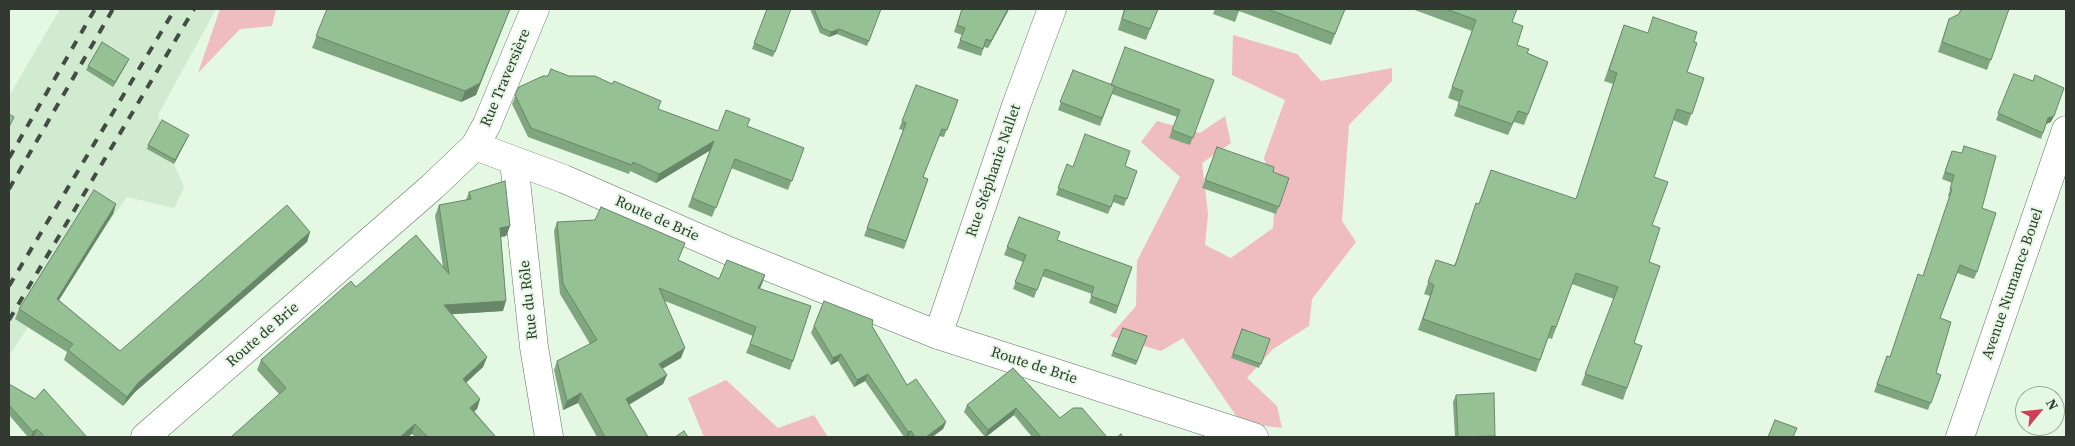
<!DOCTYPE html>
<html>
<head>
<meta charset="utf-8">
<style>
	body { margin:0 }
	#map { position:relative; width:2075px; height:446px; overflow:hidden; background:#e4f8e3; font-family:"Source Serif 4",serif }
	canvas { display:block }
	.frame { position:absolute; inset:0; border:10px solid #313931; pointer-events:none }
	.north { position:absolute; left:2015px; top:386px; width:50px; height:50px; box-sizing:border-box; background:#e4f8e3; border:1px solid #9cac9c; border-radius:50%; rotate:62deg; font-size:14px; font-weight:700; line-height:20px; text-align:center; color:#313931 }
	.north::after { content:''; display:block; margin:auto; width:18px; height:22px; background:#ce3e57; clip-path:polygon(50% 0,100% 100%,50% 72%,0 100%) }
</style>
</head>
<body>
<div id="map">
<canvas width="2075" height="446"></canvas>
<div class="frame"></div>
<div class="north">N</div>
</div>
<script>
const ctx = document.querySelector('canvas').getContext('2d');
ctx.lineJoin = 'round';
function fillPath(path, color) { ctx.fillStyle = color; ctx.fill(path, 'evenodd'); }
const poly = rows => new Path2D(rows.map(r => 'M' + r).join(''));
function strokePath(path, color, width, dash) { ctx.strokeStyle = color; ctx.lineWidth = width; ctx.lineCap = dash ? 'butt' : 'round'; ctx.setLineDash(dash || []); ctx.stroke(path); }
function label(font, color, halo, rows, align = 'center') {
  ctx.font = font + ' "Source Serif 4",serif'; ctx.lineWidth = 4; ctx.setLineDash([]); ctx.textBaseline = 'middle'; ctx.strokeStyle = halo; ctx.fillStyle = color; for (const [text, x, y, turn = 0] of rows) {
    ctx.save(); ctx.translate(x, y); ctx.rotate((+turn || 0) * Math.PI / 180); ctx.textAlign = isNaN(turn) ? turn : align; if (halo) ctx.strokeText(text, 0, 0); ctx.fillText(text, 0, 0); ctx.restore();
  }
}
const built = poly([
	[60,9,216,9,158,115,161,124,187,139,174,164,184,187,174,208,127,197,106,226,38,333,28,327,9,356,9,96]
]);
const green = poly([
	[220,9,276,9,272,26,240,29,198,73],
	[1233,35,1297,54,1321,81,1392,68,1392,81,1349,125,1342,221,1356,242,1312,299,1309,326,1273,349,1247,378,1277,406,1282,428,1241,423,1183,338,1161,351,1110,336,1136,306,1137,261,1180,177,1141,142,1157,121,1200,133,1225,116,1231,143,1202,163,1208,214,1205,245,1231,258,1273,228,1275,194,1264,158,1285,100,1232,75],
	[726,380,778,428,814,415,828,437,704,437,688,398]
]);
const minor = poly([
	[514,162,534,347,549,437],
	[938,335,1017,103,1052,9],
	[1960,437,2066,130]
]);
const tertiary = poly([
	[475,146,564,179,729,251,938,335,1254,437],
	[145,437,432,187,475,146,487,124,535,9]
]);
const rail = poly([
	[9,158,95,9],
	[9,189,113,9],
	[9,286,175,9],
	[9,320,194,9]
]);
const wall = poly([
	[327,9,510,9,476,95,461,102,312,48],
	[767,9,791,9,773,57,752,49],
	[810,9,881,9,867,46,837,34,829,37,820,33],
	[962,9,1009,9,988,48,984,47,981,56,957,48,962,35,954,32],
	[1124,9,1158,9,1146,40,1118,30],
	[1215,9,1345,9,1331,45,1239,11,1235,22,1213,14],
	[1412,9,1517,9,1512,22,1517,45,1527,53,1548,62,1524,125,1514,122,1508,135,1454,116,1459,102,1448,98,1472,31],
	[2009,9,1987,70,1938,52,1949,19],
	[1624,25,1647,33,1694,42,1687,72,1704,78,1687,126,1673,120,1654,177,1652,225,1649,262,1634,343,1642,346,1623,400,1581,385,1614,299,1572,284,1552,339,1548,338,1536,372,1418,330,1430,296,1424,294,1436,260,1454,266,1479,204,1576,199,1613,84,1604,81],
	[127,63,113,87,86,70,88,66],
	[1073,70,1111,85,1214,80,1190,145,1169,138,1177,117,1112,94,1100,126,1058,110],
	[2014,74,2051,122,2046,124,2041,139,1996,120],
	[569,76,718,131,747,126,804,148,788,190,731,168,712,217,688,207,710,150,656,183,630,171,629,174,528,137,512,104,519,87],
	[916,85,958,100,944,137,939,136,923,177,928,179,904,249,864,236,903,130,899,129],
	[187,139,174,164,147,149,148,145],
	[1217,147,1273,172,1289,178,1276,214,1202,188],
	[1952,151,1982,208,1977,272,1974,279,1957,273,1940,318,1936,373,1941,375,1928,410,1874,392,1887,356,1890,357,1923,275,1950,197,1948,196,1952,183,1942,179],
	[1067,164,1073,167,1125,166,1137,171,1124,206,1113,202,1108,214,1056,195],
	[469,192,510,226,506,236,501,237,503,311,452,314,487,357,483,367,466,383,480,399,477,409,474,411,496,437,415,437,412,434,279,394,257,370,261,360,356,287,443,267,435,216,439,205,466,200],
	[116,204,113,214,59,300,120,351,310,232,307,242,135,392,123,406,64,360,67,352,15,319,19,309],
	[1019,217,1057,240,1132,267,1116,314,1089,303,1092,294,1042,276,1034,298,1013,289,1023,262,1004,255],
	[557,222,685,243,678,260,719,279,765,275,760,289,811,306,790,370,746,353,753,336,665,301,681,358,662,369,667,375,663,384,629,405,648,437,597,437,578,403,563,410,554,370,557,361,590,344,560,294,554,231],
	[824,301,872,326,907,385,946,422,943,429,932,437,904,437,865,381,854,387,838,361,831,365,811,333],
	[1123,328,1147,336,1136,365,1111,356],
	[1242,329,1270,339,1259,368,1231,358],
	[1013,368,1060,418,1107,437,1032,437,1014,415,985,437,964,412,967,405],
	[9,384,86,437,36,437,34,436,33,437,28,437,9,415],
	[1456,395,1495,436,1494,437,1455,437,1453,402]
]);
const shadedWall = poly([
	[510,9,476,95,461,102,465,91],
	[1008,9,1009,9,1007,13,988,48,991,41],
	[839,29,837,34,829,37,831,32],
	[129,59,127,63,113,87,115,82],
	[2054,116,2051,122,2046,124,2048,118],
	[189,135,187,139,174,164,175,160],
	[714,141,711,150,656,183,659,174],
	[116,204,113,214,54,308,57,299],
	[510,226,506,236,496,238,500,228],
	[310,232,307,242,135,392,123,406,127,397,138,383],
	[765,275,762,284,755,297,758,288],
	[506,301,503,311,440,315,444,305],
	[685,348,681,358,655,373,659,364],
	[841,354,838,361,831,365,833,358],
	[487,357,483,367,459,389,463,379],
	[868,374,865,381,854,387,857,380],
	[667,375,663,384,623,408,626,399],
	[581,393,578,403,563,410,567,401],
	[480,399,477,409,467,418,470,408],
	[1016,408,1014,415,986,437,988,430],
	[946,422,943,429,932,437,926,437],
	[415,424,412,434,408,437,400,437],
	[37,429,34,436,33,437,31,437,33,432],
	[911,431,908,437,906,437,908,432],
	[1495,436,1494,437,1461,437]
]);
const building = poly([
	[327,9,510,9,480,83,465,91,316,36,327,9],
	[767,9,791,9,775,52,754,43,767,9],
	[814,9,881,9,869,41,839,29,831,32,822,28,814,9],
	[962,9,1008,9,991,41,986,39,983,49,960,40,965,28,957,25,962,9],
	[1125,9,1158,9,1150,29,1122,19,1125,9],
	[1233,9,1240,9,1239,11,1233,9],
	[1267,9,1345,9,1335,34,1267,9],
	[1446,9,1517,9,1512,22,1523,26,1517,45,1529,49,1527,53,1548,62,1528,114,1518,111,1512,124,1458,105,1463,91,1452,87,1476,20,1446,9],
	[1961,9,2009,9,1991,60,1942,42,1949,19,1959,14,1961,9],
	[1653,17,1697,32,1694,42,1697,43,1687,72,1704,78,1692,114,1677,109,1654,177,1668,182,1652,225,1660,228,1649,262,1660,266,1634,343,1642,346,1627,388,1585,374,1618,287,1576,273,1556,327,1552,326,1540,360,1423,319,1434,285,1428,282,1436,260,1455,266,1476,203,1479,204,1491,170,1576,199,1617,73,1609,70,1624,25,1648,33,1653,17],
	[102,42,129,59,115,82,88,66,102,42],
	[1125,47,1214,80,1193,138,1172,130,1180,110,1111,85,1125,47],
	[551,69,569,76,595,76,612,84,614,81,661,101,658,109,718,131,726,110,750,119,747,126,804,148,792,181,735,159,716,208,692,198,714,141,659,174,633,162,632,165,531,128,515,95,519,87,543,76,548,76,551,69],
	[1073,70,1115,86,1102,118,1060,102,1073,70],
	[2014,74,2033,81,2035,75,2064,88,2054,116,2048,118,2043,133,1998,113,2014,74],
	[916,85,958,100,947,130,942,129,923,177,928,179,906,241,867,228,906,123,902,121,916,85],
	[9,114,14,117,9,127,9,114],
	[162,120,189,135,175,160,148,145,162,120],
	[1085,134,1130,151,1125,166,1137,171,1127,199,1115,195,1111,207,1058,188,1067,164,1073,167,1085,134],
	[1964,146,1996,156,1982,208,1996,213,1977,272,1960,265,1940,318,1951,322,1936,373,1941,375,1931,403,1877,384,1887,356,1890,357,1918,274,1923,276,1952,189,1950,189,1954,175,1945,172,1952,151,1962,153,1964,146],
	[1217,147,1274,167,1273,172,1289,178,1279,207,1205,180,1217,147],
	[505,181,510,226,500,228,506,301,444,305,487,357,463,379,480,399,470,408,496,437,428,437,415,424,400,437,231,437,286,388,261,360,351,281,356,287,416,235,449,274,439,205,471,199,469,192,505,181],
	[94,190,116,204,57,299,120,351,287,205,310,232,138,383,127,397,68,350,73,344,19,309,94,190],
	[601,207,685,243,678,260,719,279,727,260,765,275,758,288,811,306,793,361,750,344,756,327,659,288,685,348,659,364,667,375,626,399,648,437,605,437,581,393,567,401,557,361,597,340,563,284,557,222,595,220,601,207],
	[1019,217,1060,232,1057,240,1132,267,1118,306,1091,296,1094,287,1045,269,1037,290,1015,282,1026,255,1007,247,1019,217],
	[824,301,873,320,872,326,907,385,916,379,946,422,926,437,915,437,911,431,908,432,868,374,857,380,841,354,833,358,814,326,824,301],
	[1123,328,1147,336,1137,361,1113,352,1123,328],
	[1242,329,1270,339,1261,364,1233,354,1242,329],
	[1013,368,1060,418,1073,408,1082,408,1107,437,1041,437,1016,408,988,430,967,405,1013,368],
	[9,384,35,399,44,389,86,436,85,437,45,437,37,429,33,432,9,405,9,384],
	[1494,393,1495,436,1458,437,1456,395,1494,393],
	[1775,420,1797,428,1793,437,1768,437,1775,420],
	[684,431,688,437,675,437,684,431],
	[1121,434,1123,437,1117,437,1121,434]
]);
const streetNames = [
	["Rue Traversière",506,78,-67],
	["Rue Stéphanie Nallet",994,171,-71],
	["Route de Brie",657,219,24],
	["Avenue Numance Bouel",2013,284,-71],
	["Rue du Rôle",529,300,-96],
	["Route de Brie",263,335,-41],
	["Route de Brie",1034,366,18]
];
fillPath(built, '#d1ebd1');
fillPath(green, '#efbcbf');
strokePath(minor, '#627462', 29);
strokePath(tertiary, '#627462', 29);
strokePath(minor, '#fff', 28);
strokePath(tertiary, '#fff', 28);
strokePath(rail, '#444d44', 4, [9, 9]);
fillPath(wall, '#80a680');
fillPath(shadedWall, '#688768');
fillPath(building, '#95c195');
strokePath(building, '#688768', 1);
label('15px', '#313931', '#e4f8e3', streetNames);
</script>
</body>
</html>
